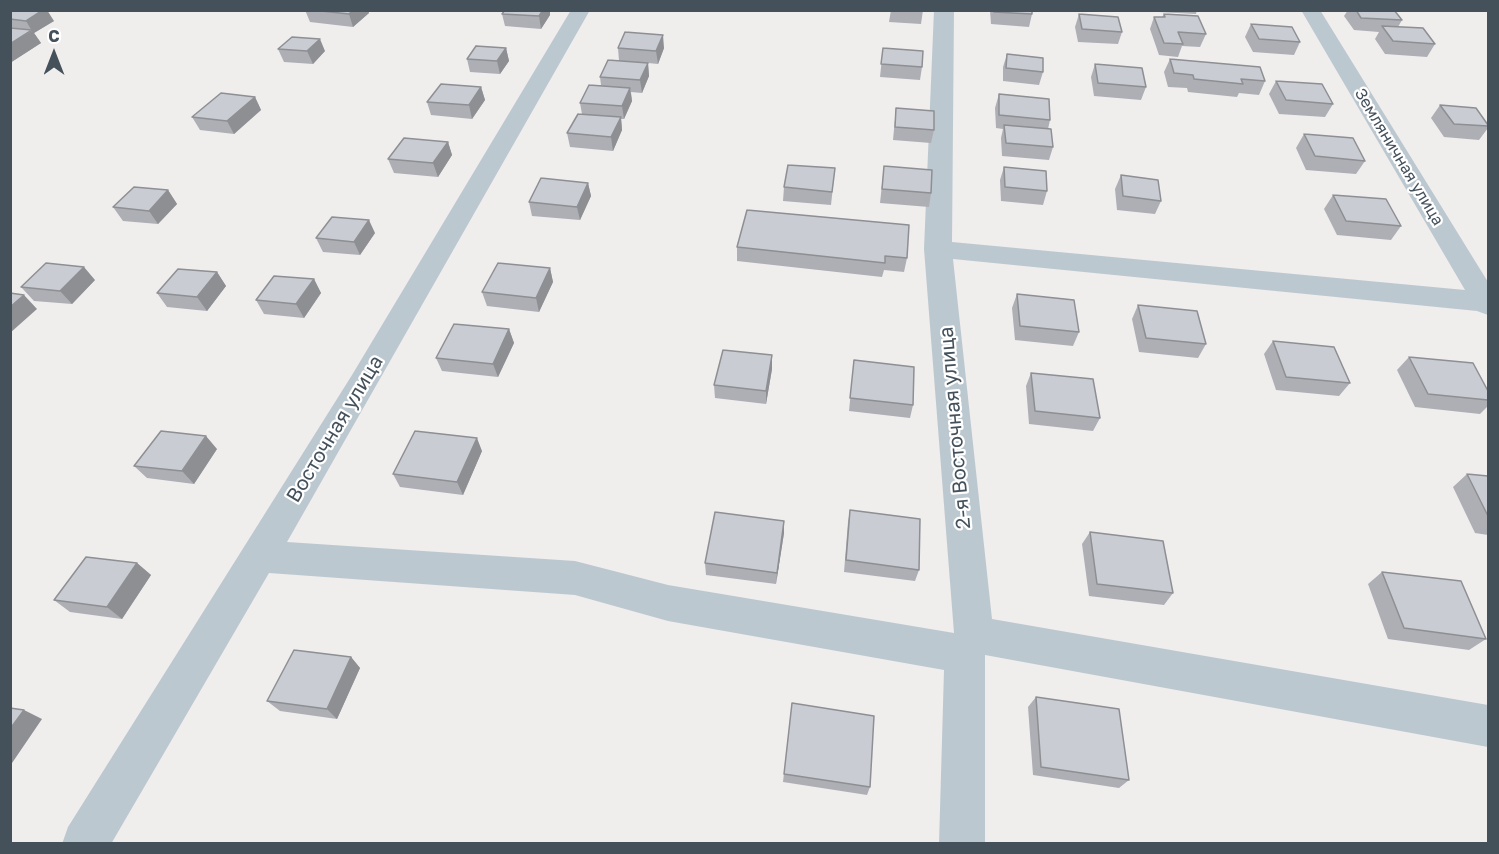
<!DOCTYPE html>
<html>
<head>
<meta charset="utf-8">
<style>
	body { margin:0 }
	#map { position:relative; width:1499px; height:854px; overflow:hidden; background:#f0eded; font-family:"Golos Text",sans-serif }
	canvas { display:block }
	.frame { position:absolute; inset:0; border:12px solid #44515b; pointer-events:none }
	.north { position:absolute; left:24px; top:24px; width:60px; height:60px; -webkit-text-stroke:4px #fff; paint-order:stroke; rotate:0deg; font-size:16px; font-weight:700; line-height:24px; text-align:center; color:#44515b }
	.north::after { content:''; display:block; margin:auto; width:21px; height:27px; background:#44515b; clip-path:polygon(50% 0,100% 100%,50% 72%,0 100%) }
</style>
</head>
<body>
<div id="map">
<canvas width="1499" height="854"></canvas>
<div class="frame"></div>
<div class="north">С</div>
</div>
<script>
const ctx = document.querySelector('canvas').getContext('2d');
ctx.lineJoin = 'round';
const poly = rows => new Path2D(rows.map(r => 'M' + r).join(''));
function fillPath(path, color) { ctx.fillStyle = color; ctx.fill(path, 'evenodd'); }
function strokePath(path, color, width, dash) { ctx.strokeStyle = color; ctx.lineWidth = width; ctx.lineCap = dash ? 'butt' : 'round'; ctx.setLineDash(dash || []); ctx.stroke(path); }
function label(font, color, halo, rows, align = 'center') {
  ctx.font = font + ' "Golos Text",sans-serif'; ctx.lineWidth = 4.5; ctx.setLineDash([]); ctx.textBaseline = 'middle'; ctx.strokeStyle = halo; ctx.fillStyle = color; for (const [text, x, y, turn = 0] of rows) {
    ctx.save(); ctx.translate(x, y); ctx.rotate((+turn || 0) * Math.PI / 180); ctx.textAlign = isNaN(turn) ? turn : align; if (halo) ctx.strokeText(text, 0, 0); ctx.fillText(text, 0, 0); ctx.restore();
  }
}
const minor = poly([
	[571,10,590,10,287,542,575,561,668,585,954,633,924,249,934,10,954,10,952,242,1465,290,1301,10,1320,10,1488,282,1488,315,1477,311,953,259,992,619,1488,705,1488,747,985,655,985,844,939,844,944,670,668,621,575,595,269,573,111,844,62,844,68,827,352,375,571,10]
]);
const wall = poly([
	[305,10,368,10,369,13,353,27,310,22],
	[891,10,923,10,921,24,889,22],
	[990,10,1032,10,1032,14,1029,27,991,24],
	[1157,10,1197,10,1196,14,1158,12],
	[1249,10,1270,10,1269,12],
	[1348,10,1394,10,1402,20,1398,27,1435,44,1427,57,1385,54,1375,39,1379,32,1354,30,1344,16],
	[10,12,54,21,34,33,41,43,10,63],
	[502,14,550,15,541,29,505,26],
	[1079,14,1122,32,1118,44,1078,42,1075,27],
	[1164,14,1206,34,1200,47,1182,46,1178,57,1159,55,1150,29,1154,17,1162,17],
	[1251,24,1300,42,1294,55,1253,52,1245,37],
	[506,48,509,61,500,74,470,72,467,59],
	[618,48,664,48,658,64,648,63,649,76,642,93,631,92,632,101,624,119,621,119,622,130,613,151,570,147,567,133,582,114,580,103,601,85,600,77,619,61],
	[883,48,922,67,920,80,880,77],
	[278,49,325,51,313,64,284,62],
	[1007,54,1043,72,1039,85,1003,81,1003,67],
	[1170,59,1265,81,1259,95,1239,93,1237,97,1188,92,1187,88,1168,87,1164,72],
	[1095,64,1146,87,1141,100,1094,96,1091,77],
	[1276,81,1333,104,1325,117,1279,114,1269,94],
	[481,87,485,100,472,119,431,115,427,102],
	[999,94,1050,120,1048,129,1053,147,1049,160,1002,156,1001,138,1003,129,996,128,995,108],
	[255,97,261,110,234,134,200,130,192,117],
	[1440,105,1488,125,1488,128,1479,140,1444,137,1431,118],
	[896,108,934,130,931,143,893,140],
	[1304,134,1365,161,1356,174,1306,170,1296,148],
	[448,142,452,155,438,177,394,173,388,159],
	[884,166,931,193,929,207,880,203],
	[1004,167,1047,191,1043,205,1001,201,1000,180],
	[835,168,831,205,783,201,784,187],
	[1121,175,1161,201,1155,214,1117,210,1115,189],
	[588,183,591,196,580,220,532,216,529,202],
	[168,190,177,204,158,224,123,221,113,207],
	[1333,195,1401,226,1391,240,1337,235,1324,209],
	[747,210,907,258,904,272,884,270,882,277,737,261,737,247],
	[375,233,360,255,323,252,316,238],
	[550,268,553,282,539,312,487,306,482,292],
	[217,272,226,286,207,311,167,307,157,293],
	[314,279,321,293,304,318,264,314,256,300],
	[95,280,72,304,34,301,21,287],
	[1017,294,1079,332,1073,346,1015,340,1012,308],
	[1138,305,1206,344,1198,358,1139,352,1132,319],
	[509,329,514,343,498,377,442,371,436,358],
	[1273,341,1350,383,1339,396,1276,390,1264,354],
	[772,355,772,369,766,404,715,398,714,385],
	[1409,357,1488,391,1488,406,1480,414,1415,407,1397,370],
	[854,360,913,405,910,418,849,411],
	[1031,373,1100,418,1093,431,1029,424,1026,386],
	[217,449,194,484,147,478,134,466],
	[482,451,463,495,400,487,393,474],
	[1467,474,1488,476,1488,535,1475,533,1453,487],
	[850,510,919,570,915,581,844,572,848,522],
	[784,521,784,533,776,584,706,575,705,563],
	[1090,532,1173,593,1164,605,1089,596,1082,544],
	[137,563,151,575,122,619,70,612,54,600],
	[1382,572,1486,639,1469,650,1388,639,1368,584],
	[351,657,360,668,337,719,280,711,267,701],
	[1036,697,1129,780,1119,788,1033,775,1028,707],
	[792,703,870,787,867,795,783,782]
]);
const shadedWall = poly([
	[43,10,47,10,54,21,34,33,41,43,10,63,10,44,32,31,26,21],
	[353,10,368,10,369,13,353,27,349,14],
	[543,10,550,10,550,15,541,29,539,16],
	[663,35,664,48,658,64,656,51],
	[320,39,325,51,313,64,307,51],
	[506,48,509,61,500,74,497,61],
	[648,63,649,76,642,93,640,80],
	[481,87,485,100,472,119,469,105],
	[630,88,632,101,624,119,622,106],
	[255,97,261,110,234,134,227,121],
	[621,117,622,130,613,151,611,137],
	[448,142,452,155,438,177,433,163],
	[588,183,591,196,580,220,577,207],
	[168,190,177,204,158,224,149,211],
	[369,220,375,233,360,255,354,242],
	[84,267,95,280,72,304,60,291],
	[550,268,553,282,539,312,536,298],
	[217,272,226,286,207,311,197,297],
	[314,279,321,293,304,318,296,304],
	[24,295,37,309,10,333,10,307],
	[509,329,514,343,498,377,493,364],
	[772,355,772,369,766,404,766,391],
	[206,436,217,449,194,484,182,471],
	[477,438,482,451,463,495,457,482],
	[784,521,784,533,776,584,777,573],
	[137,563,151,575,122,619,107,607],
	[351,657,360,668,337,719,327,709],
	[24,710,42,719,10,766,10,729]
]);
const building = poly([
	[13,10,43,10,26,21,10,19,10,12,13,10],
	[312,10,353,10,349,14,312,10],
	[505,10,543,10,539,16,502,14,505,10],
	[994,10,1032,10,1032,14,994,12,994,10],
	[1356,10,1394,10,1402,20,1361,18,1356,10],
	[1079,14,1118,17,1122,32,1082,29,1079,14],
	[1164,14,1198,16,1206,34,1178,32,1183,44,1164,43,1154,17,1165,17,1164,14],
	[1251,24,1292,27,1300,42,1259,39,1251,24],
	[1382,26,1423,28,1435,44,1393,41,1382,26],
	[10,28,32,30,10,44,10,28],
	[625,32,663,35,656,51,618,48,625,32],
	[292,37,320,39,307,51,278,49,292,37],
	[476,46,506,48,497,61,467,59,476,46],
	[883,48,923,51,922,67,881,64,883,48],
	[1007,54,1043,58,1043,72,1006,68,1007,54],
	[1170,59,1260,67,1265,81,1241,79,1243,84,1194,79,1193,75,1174,73,1170,59],
	[608,60,648,63,640,80,600,77,608,60],
	[1095,64,1142,68,1146,87,1098,83,1095,64],
	[1276,81,1322,84,1333,104,1286,100,1276,81],
	[441,84,481,87,469,105,427,102,441,84],
	[589,85,630,88,622,106,580,103,589,85],
	[221,93,255,97,227,121,192,117,221,93],
	[999,94,1049,99,1050,120,999,115,999,94],
	[1440,105,1476,108,1488,125,1488,126,1454,124,1440,105],
	[896,108,934,111,934,130,895,127,896,108],
	[578,114,621,117,611,137,567,133,578,114],
	[1004,125,1051,129,1053,147,1006,143,1004,125],
	[1304,134,1353,138,1365,161,1315,156,1304,134],
	[404,138,448,142,433,163,388,159,404,138],
	[788,165,835,168,832,192,784,187,788,165],
	[884,166,932,170,931,193,882,189,884,166],
	[1004,167,1046,171,1047,191,1005,187,1004,167],
	[1121,175,1158,180,1161,201,1123,196,1121,175],
	[541,178,588,183,577,207,529,202,541,178],
	[134,187,168,190,149,211,113,207,134,187],
	[1333,195,1386,199,1401,226,1346,221,1333,195],
	[747,210,909,225,907,258,885,256,885,263,737,247,747,210],
	[332,217,369,220,354,242,316,238,332,217],
	[46,263,84,267,60,291,21,287,46,263],
	[498,263,550,268,536,298,482,292,498,263],
	[178,269,217,272,197,297,157,293,178,269],
	[274,276,314,279,296,304,256,300,274,276],
	[10,293,24,295,10,307,10,293],
	[1017,294,1074,300,1079,332,1020,326,1017,294],
	[1138,305,1197,311,1206,344,1146,338,1138,305],
	[454,324,509,329,493,364,436,358,454,324],
	[1273,341,1334,347,1350,383,1286,377,1273,341],
	[723,350,772,355,766,391,714,385,723,350],
	[1409,357,1473,363,1488,391,1488,400,1428,394,1409,357],
	[854,360,914,367,913,405,850,398,854,360],
	[1031,373,1093,379,1100,418,1035,411,1031,373],
	[161,431,206,436,182,471,134,466,161,431],
	[415,431,477,438,457,482,393,474,415,431],
	[1467,474,1488,476,1488,516,1467,474],
	[850,510,920,519,919,570,846,560,850,510],
	[715,512,784,521,777,573,705,563,715,512],
	[1090,532,1163,541,1173,593,1097,584,1090,532],
	[86,557,137,563,107,607,54,600,86,557],
	[1382,572,1461,581,1486,639,1404,628,1382,572],
	[294,650,351,657,327,709,267,701,294,650],
	[1036,697,1119,709,1129,780,1041,767,1036,697],
	[792,703,874,716,870,787,784,774,792,703],
	[10,708,24,710,10,729,10,708]
]);
const farStreetnames = [
	["Земляничная улица",1399,157,59]
];
const streetNames = [
	["2-я Восточная улица",955,428,-95],
	["Восточная улица",335,429,-59]
];
fillPath(minor, '#bcc8d0');
fillPath(wall, '#adafb5');
fillPath(shadedWall, '#8d8f93');
fillPath(building, '#c9ccd2');
strokePath(building, '#8d8f93', 1.5);
label('16px', '#44515b', '#fff', farStreetnames);
label('20px', '#44515b', '#fff', streetNames);
</script>
</body>
</html>
